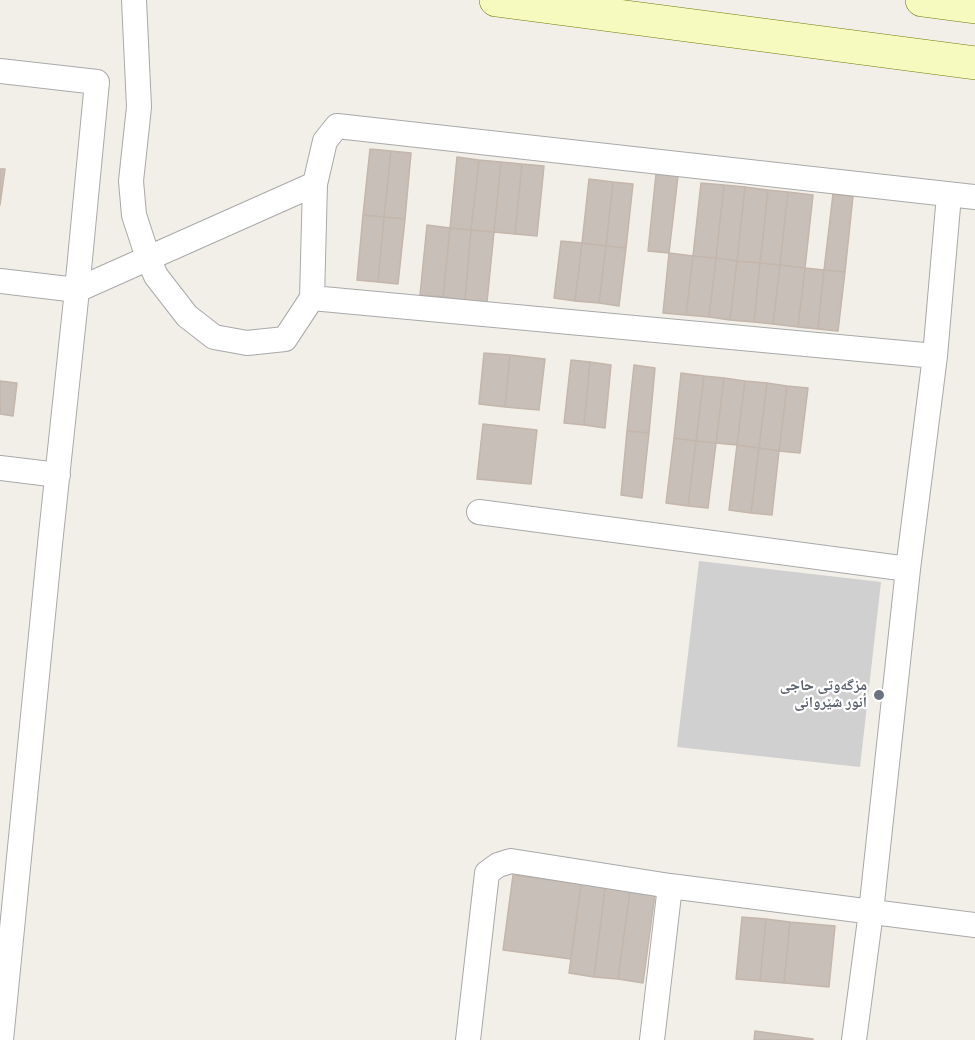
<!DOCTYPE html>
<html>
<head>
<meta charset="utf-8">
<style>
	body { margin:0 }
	canvas { display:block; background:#f2efe9 }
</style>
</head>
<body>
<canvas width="975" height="1040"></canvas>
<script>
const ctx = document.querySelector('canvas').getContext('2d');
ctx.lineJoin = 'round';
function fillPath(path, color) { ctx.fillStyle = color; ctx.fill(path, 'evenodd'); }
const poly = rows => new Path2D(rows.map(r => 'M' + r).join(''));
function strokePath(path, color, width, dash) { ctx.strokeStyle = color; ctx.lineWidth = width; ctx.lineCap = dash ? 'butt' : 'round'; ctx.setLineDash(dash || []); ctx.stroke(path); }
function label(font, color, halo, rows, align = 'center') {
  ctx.font = font + ' "Archivo Narrow","Noto Naskh Arabic",sans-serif'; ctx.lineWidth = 4.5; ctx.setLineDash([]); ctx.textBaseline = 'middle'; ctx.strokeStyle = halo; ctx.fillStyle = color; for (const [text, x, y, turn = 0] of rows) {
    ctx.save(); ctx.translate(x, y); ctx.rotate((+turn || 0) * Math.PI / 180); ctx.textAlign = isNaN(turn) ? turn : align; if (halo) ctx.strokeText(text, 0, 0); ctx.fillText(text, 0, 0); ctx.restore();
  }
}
const religious = poly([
	[699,561,881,582,860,767,677,747]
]);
const building = poly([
	[370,149,391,151,384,217,363,215,370,149],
	[391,151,411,153,405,219,384,217,391,151],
	[457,157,479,160,471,230,450,228,457,157],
	[479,160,501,162,494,232,471,230,479,160],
	[501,162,522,164,515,234,494,232,501,162],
	[522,164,544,166,537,236,515,234,522,164],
	[0,169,5,169,0,205,0,169],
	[656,174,678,176,669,253,648,251,656,174],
	[589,179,613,182,606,246,582,243,589,179],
	[613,182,633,184,626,248,606,246,613,182],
	[701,183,724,185,716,258,693,256,701,183],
	[724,185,745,187,737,261,716,258,724,185],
	[745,187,768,190,760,263,737,261,745,187],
	[768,190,788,192,780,265,760,263,768,190],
	[788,192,813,195,805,268,780,265,788,192],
	[833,194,853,196,845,272,824,270,833,194],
	[363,215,384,217,378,282,357,280,363,215],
	[384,217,405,219,398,284,378,282,384,217],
	[427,225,450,228,443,297,420,295,427,225],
	[450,228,471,230,465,300,443,297,450,228],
	[471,230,494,232,487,302,465,300,471,230],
	[561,241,582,243,575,301,554,298,561,241],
	[582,243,606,246,599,303,575,301,582,243],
	[606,246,626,248,619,306,599,303,606,246],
	[669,253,693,256,686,315,663,313,669,253],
	[693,256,716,258,709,317,686,315,693,256],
	[716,258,737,261,730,320,709,317,716,258],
	[737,261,760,263,754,322,730,320,737,261],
	[760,263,780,265,773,324,754,322,760,263],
	[780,265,805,268,798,327,773,324,780,265],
	[805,268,824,270,818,329,798,327,805,268],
	[824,270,845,272,838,331,818,329,824,270],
	[484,353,510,355,505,407,479,404,484,353],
	[510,355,545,359,539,410,505,407,510,355],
	[571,360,590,362,584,425,564,423,571,360],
	[590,362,611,365,605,428,584,425,590,362],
	[634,365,655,368,649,433,627,431,634,365],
	[681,373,704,376,696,441,674,438,681,373],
	[704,376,724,378,716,443,696,441,704,376],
	[724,378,745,381,737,445,716,443,724,378],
	[0,381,17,383,13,416,0,414,0,381],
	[745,381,767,383,759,448,737,445,745,381],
	[767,383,787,386,779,451,759,448,767,383],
	[787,386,808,388,800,453,779,451,787,386],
	[483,424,537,430,531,484,477,479,483,424],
	[627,431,649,433,642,498,621,495,627,431],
	[674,438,696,441,688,506,666,503,674,438],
	[696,441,716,443,708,508,688,506,696,441],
	[737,445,759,448,751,513,729,510,737,445],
	[759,448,779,451,772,515,751,513,759,448],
	[513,875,581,884,571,959,503,950,513,875],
	[581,884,605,888,594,977,569,973,581,884],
	[605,888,630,891,618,979,594,977,605,888],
	[630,891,655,894,643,983,618,979,630,891],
	[742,917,766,919,760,981,736,979,742,917],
	[766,919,790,922,784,983,760,981,766,919],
	[790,922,835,926,829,987,784,983,790,922],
	[755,1031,813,1039,813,1040,754,1040,755,1031]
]);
const street = poly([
	[134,0,139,107,131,181,134,215,148,258,156,276,187,316,214,337,247,343,285,339,312,298,315,184,325,141,337,126,975,197],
	[0,71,97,82,77,290,50,544,1,1040],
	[0,281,77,290,315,184],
	[312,298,935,356],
	[0,468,58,475],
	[479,512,908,569],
	[468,1040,487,873,498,865,511,861,670,886,975,925],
	[652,1040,670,886],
	[854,1040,871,912,908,569,935,356,949,195]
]);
const secondary = poly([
	[496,0,975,63],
	[922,0,975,7]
]);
const markers = [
	[879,695,6,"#6b7280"]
];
const worshipNames = [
	["مزگەوتی حاجی",867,686],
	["أنور شێروانی",867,703]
];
fillPath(religious, '#d0d0d0');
fillPath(building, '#c7bfb8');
strokePath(building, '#c4b6ab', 1.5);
strokePath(street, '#a9a9a9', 26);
strokePath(secondary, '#707d05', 34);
strokePath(street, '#fff', 24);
strokePath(secondary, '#f7fabf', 33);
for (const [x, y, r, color] of markers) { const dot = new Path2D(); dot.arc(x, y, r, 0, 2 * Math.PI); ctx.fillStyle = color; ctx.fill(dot); strokePath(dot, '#fff', 2); }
label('bold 15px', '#5b616d', '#fff', worshipNames, 'right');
</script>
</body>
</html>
